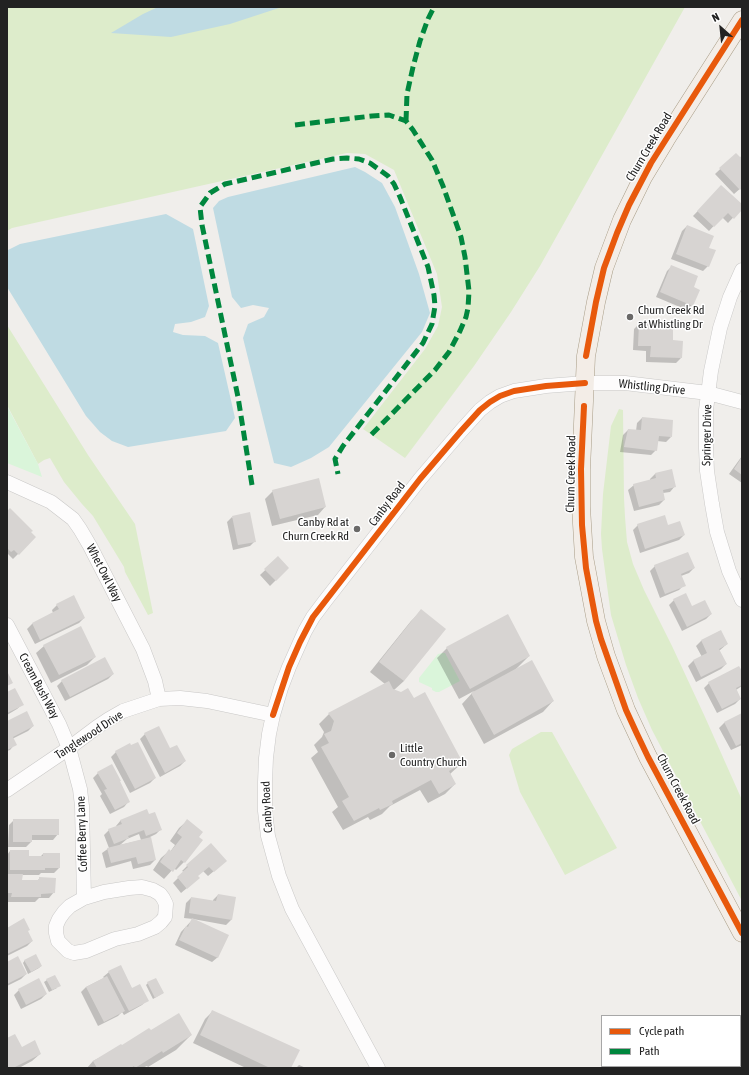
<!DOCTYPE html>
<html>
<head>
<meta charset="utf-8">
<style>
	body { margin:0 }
	#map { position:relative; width:749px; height:1075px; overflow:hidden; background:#f0eeeb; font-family:"Asap Condensed",sans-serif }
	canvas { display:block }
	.frame { position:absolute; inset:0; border:8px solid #222; pointer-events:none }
	.legend { position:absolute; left:601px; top:1015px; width:140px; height:52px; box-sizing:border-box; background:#fff; border:1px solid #a7a7a7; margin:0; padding:5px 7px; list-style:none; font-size:12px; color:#222 }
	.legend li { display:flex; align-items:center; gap:8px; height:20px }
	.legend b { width:20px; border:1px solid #a7a7a7 }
	.north { position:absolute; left:701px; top:8px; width:40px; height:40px; -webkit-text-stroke:3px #fff; paint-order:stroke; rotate:333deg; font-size:11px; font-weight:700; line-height:16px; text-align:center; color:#222 }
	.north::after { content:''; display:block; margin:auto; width:14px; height:18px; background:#222; clip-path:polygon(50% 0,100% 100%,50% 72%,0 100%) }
</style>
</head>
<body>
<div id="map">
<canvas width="749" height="1075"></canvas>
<div class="frame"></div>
<ul class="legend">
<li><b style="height:5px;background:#e8590c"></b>Cycle path</li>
<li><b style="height:5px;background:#00873e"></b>Path</li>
</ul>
<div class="north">N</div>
</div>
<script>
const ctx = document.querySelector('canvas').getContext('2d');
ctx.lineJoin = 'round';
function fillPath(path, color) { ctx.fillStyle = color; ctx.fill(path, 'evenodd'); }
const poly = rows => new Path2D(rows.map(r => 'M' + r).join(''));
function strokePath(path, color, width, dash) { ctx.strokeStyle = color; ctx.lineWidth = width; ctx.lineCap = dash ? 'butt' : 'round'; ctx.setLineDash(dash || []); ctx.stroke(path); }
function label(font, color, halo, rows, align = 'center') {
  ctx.font = font + ' "Asap Condensed",sans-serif'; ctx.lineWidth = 3; ctx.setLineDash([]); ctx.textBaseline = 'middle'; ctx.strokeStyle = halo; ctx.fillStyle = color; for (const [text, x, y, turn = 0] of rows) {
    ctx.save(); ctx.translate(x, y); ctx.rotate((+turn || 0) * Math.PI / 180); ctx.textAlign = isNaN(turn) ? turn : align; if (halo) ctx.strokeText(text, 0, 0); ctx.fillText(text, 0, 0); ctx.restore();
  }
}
const grass = poly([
	[7,7,685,7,540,266,511,312,474,366,405,458,363,429,425,349,438,326,442,307,437,274,394,170,365,154,347,153,12,228,7,231],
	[7,325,88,455,135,524,153,613,148,615,125,572,124,567,93,516,82,504,64,482,50,458,44,460,38,464,7,405],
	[619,409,623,410,624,498,625,517,627,542,633,564,644,590,672,646,705,717,742,800,742,901,652,730,638,698,626,665,611,615,602,549,601,534,603,494,611,426],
	[541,732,552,732,617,848,565,875,520,792,509,755,512,749]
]);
const park = poly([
	[7,406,38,464,42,477,7,463],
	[443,653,445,653,460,681,439,692,436,692,432,690,432,688,419,682,419,678,438,654]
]);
const water = poly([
	[158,7,282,7,230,24,171,37,111,33,143,14],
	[355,167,365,172,382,183,395,207,419,274,430,313,422,332,329,447,311,458,291,467,274,463,243,338,248,324,264,317,269,308,253,305,241,308,232,297,213,208,219,201,228,197],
	[166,214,193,229,209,306,205,317,191,322,175,324,173,332,183,335,205,336,218,343,235,418,226,431,128,447,112,441,100,432,86,416,7,287,7,252,8,250,20,244]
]);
const shadow = poly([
	[736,154,740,159,742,157,742,187,734,194,715,174],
	[716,192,742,206,742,208,728,223,722,217,709,231,693,216],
	[687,226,708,248,708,266,703,271,671,259,682,231],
	[672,266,692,288,692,305,687,310,656,297,667,271],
	[639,324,672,341,681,358,676,363,646,362,646,351,633,350,634,329],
	[642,418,671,437,666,442,657,441,656,450,651,455,620,452,623,435,628,430,636,431,637,423],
	[742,456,742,483,729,474],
	[671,470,675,486,670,492,663,493,664,500,659,505,634,511,628,490,634,485,650,481,650,479,655,474],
	[273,491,325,507,318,515,272,526,265,499],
	[7,512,30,532,30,542,13,559,8,554,7,555],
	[232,517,255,541,250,546,233,550,227,522],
	[638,525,668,526,684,535,679,540,640,553,633,530],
	[278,558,288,568,270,586,260,575],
	[655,566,694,568,689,573,681,576,684,585,679,590,660,598,650,571],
	[674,600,692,607,711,614,706,619,682,631,669,605],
	[57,605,84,618,79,623,35,644,27,629,32,624,53,613,52,610],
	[422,610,404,681,394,690,413,699,462,763,450,774,455,784,445,794,428,803,420,790,390,806,382,814,370,820,368,817,343,830,332,812,338,807,311,758,318,752,314,745,322,737,324,732,319,724,329,714,385,684,370,672,411,621],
	[720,631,727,644,719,651,726,664,721,669,696,682,688,666,693,661,702,657,696,646,701,641],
	[44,646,95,657,87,665,51,683,36,653],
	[447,648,529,656,516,669,553,701,543,712,484,744,462,704,474,691,459,699,437,658],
	[113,674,108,679,65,701,57,686,62,681],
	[742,674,742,686,736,690,740,699,735,704,717,713,704,688,709,683],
	[7,693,23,704,17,709,7,715],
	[742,714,742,745,731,750,719,728,724,723],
	[7,723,33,726,28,731,12,739,15,744,10,750,7,751],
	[145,734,170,750,185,761,180,766,160,777,140,739],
	[116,752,155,778,150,783,130,793,111,757],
	[98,773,129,801,124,807,110,814,100,796,102,794,93,778],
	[149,815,161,829,156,834,150,837,155,860,150,865,133,869,131,861,106,868,102,853,109,848,104,835,109,830,116,827,116,826,121,820],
	[139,834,141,840,120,845,127,839],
	[14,820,58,834,53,840,31,840,31,842,26,847,8,847,9,825],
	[187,821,184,862,176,870,174,868,164,879,153,870,161,858,169,851,170,852,175,845,170,841,179,828],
	[10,851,28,857,40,857,43,854,59,854,59,868,54,873,41,873,39,875,22,875,21,881,37,881,40,878,54,892,49,898,39,898,35,902,7,902,7,855],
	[187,866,220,866,208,876,203,871,197,876,199,878,181,893,173,883,184,872,182,871],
	[218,895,235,898,231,920,226,925,193,919,218,957,212,962,175,945,181,932,193,919,184,918,186,903,191,898,213,902,213,900],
	[7,929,27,931,32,941,27,946,7,956],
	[25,960,41,966,39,968,28,974,23,963],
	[7,963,26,974,21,979,7,986],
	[120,966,132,989,147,1000,142,1005,124,1015,122,1012,118,1016,98,1026,81,992,86,987,104,978,103,977,109,972],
	[47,980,57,988,49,992,44,982],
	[148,983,163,993,153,999,146,985],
	[19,990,46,994,41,999,21,1009,14,995],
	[213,1011,290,1068,246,1068,193,1043,205,1019],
	[150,1031,191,1035,176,1050,148,1067,147,1066,142,1068,87,1068,93,1061],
	[7,1039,21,1048,40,1054,32,1061,19,1068,7,1068],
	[299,1065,306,1068,296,1068]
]);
const building = poly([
	[736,153,740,157,742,156,742,188,740,190,719,168],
	[721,185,742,204,742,210,734,219,728,213,714,227,697,211],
	[687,225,714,236,709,248,716,250,709,267,676,254],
	[671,265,698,276,694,287,700,290,693,306,660,292],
	[639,323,673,324,673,340,683,341,682,358,650,357,651,346,638,346],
	[642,417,673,420,672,437,659,436,657,451,624,447,628,429,641,430],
	[742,457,742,475,734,469],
	[672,469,676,487,663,490,665,500,639,507,633,484,656,478,655,473],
	[319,478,326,507,280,519,272,490],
	[10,508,33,531,31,532,36,537,19,555,14,550,11,552,7,548,7,511],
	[250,512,256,542,238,545,232,516],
	[665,515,668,525,680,521,685,535,645,549,637,524],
	[688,552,695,568,681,574,686,586,665,594,654,565],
	[278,556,289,568,276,581,264,569],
	[686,593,692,606,705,600,712,614,687,627,673,599],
	[74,595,85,618,40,640,32,623,59,609,56,604],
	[421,609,446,629,404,681,379,662],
	[508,614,530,656,470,689,446,647],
	[81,626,96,657,59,675,43,645],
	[721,630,728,644,719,649,727,664,701,677,693,660,707,653,701,640],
	[105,657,114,674,70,697,61,680],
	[532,660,554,701,494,735,471,693],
	[739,666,742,671,742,685,736,688,741,699,722,709,708,682],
	[7,671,13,683,7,686],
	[389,681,393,689,401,692,408,688,414,698,425,692,463,763,449,771,456,784,439,794,431,780,392,801,393,804,380,810,379,808,354,821,342,801,349,797,321,747,329,743,324,734,331,731,334,721,328,713],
	[15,688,24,705,7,713,7,692],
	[27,711,34,726,13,737,17,745,7,750,7,721],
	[742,713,742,743,736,746,724,722],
	[159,726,170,748,177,745,186,761,165,773,144,733],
	[138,742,156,778,135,789,115,751,130,743,131,745],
	[112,764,121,781,120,781,130,802,115,810,104,790,107,789,97,772],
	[147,809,149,814,155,812,162,830,146,836,144,830,128,836,129,838,114,844,108,829,122,824,120,820],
	[13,819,59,819,59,835,32,835,32,842,13,842],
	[187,819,203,832,199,837,203,840,185,863,181,860,173,872,160,862,169,849,171,851,182,837,177,833],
	[151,837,156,860,138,864,136,857,111,863,107,848],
	[211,843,227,861,214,872,209,867,198,876,200,878,187,889,177,877,188,867,186,865],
	[10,850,29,850,29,856,43,856,43,853,60,853,60,868,45,868,45,870,10,870],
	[7,874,23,874,22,880,39,880,39,877,56,878,55,893,41,894,41,897,11,897,12,893,7,893],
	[218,894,236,897,232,920,189,913,191,897,216,901],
	[24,918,30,930,28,931,33,941,7,954,7,928],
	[192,918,229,935,218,958,179,940,186,926,188,927],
	[36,954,42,966,31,972,24,960],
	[18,956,27,974,7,984,7,962],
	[121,965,132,988,140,984,149,1001,129,1011,108,971],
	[55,975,61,986,52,990,46,979],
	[107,976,125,1011,104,1022,86,987],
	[39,978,47,994,26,1005,18,989],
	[156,978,164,993,155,998,147,982],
	[212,1010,300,1050,291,1068,270,1068,200,1035],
	[179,1013,192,1035,163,1053,162,1051,135,1068,134,1066,131,1068,97,1068,93,1061,121,1044,122,1045,149,1028,151,1030],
	[15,1034,22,1047,35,1040,41,1054,13,1068,7,1068,7,1038]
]);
const minor = poly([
	[742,270,730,297,720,328,711,371,706,410,706,448,707,471,712,504,717,532,729,571,742,600],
	[7,482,51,502,73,519,80,529,90,546,143,649,155,681,159,699],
	[7,625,59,724,69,748,80,789,82,806,84,898],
	[7,790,69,748,97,727,109,719,123,711,159,699,180,698,207,701,273,715],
	[142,887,153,890,160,894,163,898,166,904,165,917,161,922,155,927,138,934,115,939,86,951,74,953,68,951,58,941,56,933,56,926,59,919,64,912,70,906,84,898,104,892,129,888,142,887],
	[378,1068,292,909,279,876,268,836,265,811,265,782,266,758,269,734,273,715,281,688,289,667,305,631,313,617,325,601,420,479,461,431,480,410,490,402,500,396,514,391,546,386,585,383,625,383,708,393,742,402]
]);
const major = poly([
	[742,20,666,139,643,177,622,220,604,268,596,302,586,356,581,469,581,507,584,557,596,621,606,656,626,710,648,757,742,933]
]);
const quiet = poly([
	[406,121,407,94,413,67,420,41,428,19,434,7],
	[295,125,372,116,389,115,406,121,413,130,432,160,443,186,461,237,465,257,469,291,468,308,466,317,460,331,449,352,435,370,368,438],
	[252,485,238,397,202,225,200,207,210,193,225,184,333,159,347,158,359,159,370,163,388,176,394,184,400,197,428,267,434,295,435,306,432,324,423,343,343,446,335,459,338,474]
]);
const cycleway = poly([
	[586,356,596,302,604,268,617,233,629,205,651,163,742,20],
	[584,406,581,469,582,525,586,568,596,621,601,639,626,710,637,734,648,757,742,933],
	[273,715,289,667,300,642,313,617,420,479,461,431,480,410,490,402,500,396,514,391,546,386,585,383]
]);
const markers = [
	[630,317,4,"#6a6968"],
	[357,529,4,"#6a6968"],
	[392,755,4,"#6a6968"]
];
const streetNames = [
	["Churn Creek Road",649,147,-59],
	["Whistling Drive",652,387,6],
	["Springer Drive",707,435,-89],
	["Churn Creek Road",571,474,-89],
	["Canby Road",387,504,-53],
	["Whet Owl Way",104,573,63],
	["Cream Bush Way",39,686,62],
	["Tanglewood Drive",89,735,-33],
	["Churn Creek Road",678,789,62],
	["Canby Road",267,807,-93],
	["Coffee Berry Lane",82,834,-92]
];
const poiNames = [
	["Churn Creek Rd",638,310],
	["at Whistling Dr",638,324],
	["Canby Rd at",349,522,"right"],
	["Churn Creek Rd",349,536,"right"],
	["Little",400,748],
	["Country Church",400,762]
];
fillPath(grass, '#ddeccb');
fillPath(park, '#daf5da');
fillPath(water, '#bfdbe3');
fillPath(shadow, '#0003');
fillPath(building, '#d7d4d2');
strokePath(minor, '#c9c8c7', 15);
strokePath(major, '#a79c86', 19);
strokePath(minor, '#fdfcfc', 14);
strokePath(major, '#f3ede7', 18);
strokePath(quiet, '#00873e', 5, [10, 5]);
strokePath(cycleway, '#e8590c', 6);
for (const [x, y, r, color] of markers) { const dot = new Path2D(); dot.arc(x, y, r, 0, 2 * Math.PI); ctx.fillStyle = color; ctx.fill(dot); strokePath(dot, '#fff', 1.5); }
label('12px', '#222', '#fff', streetNames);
label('12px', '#222', '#fff', poiNames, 'left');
</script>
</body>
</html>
